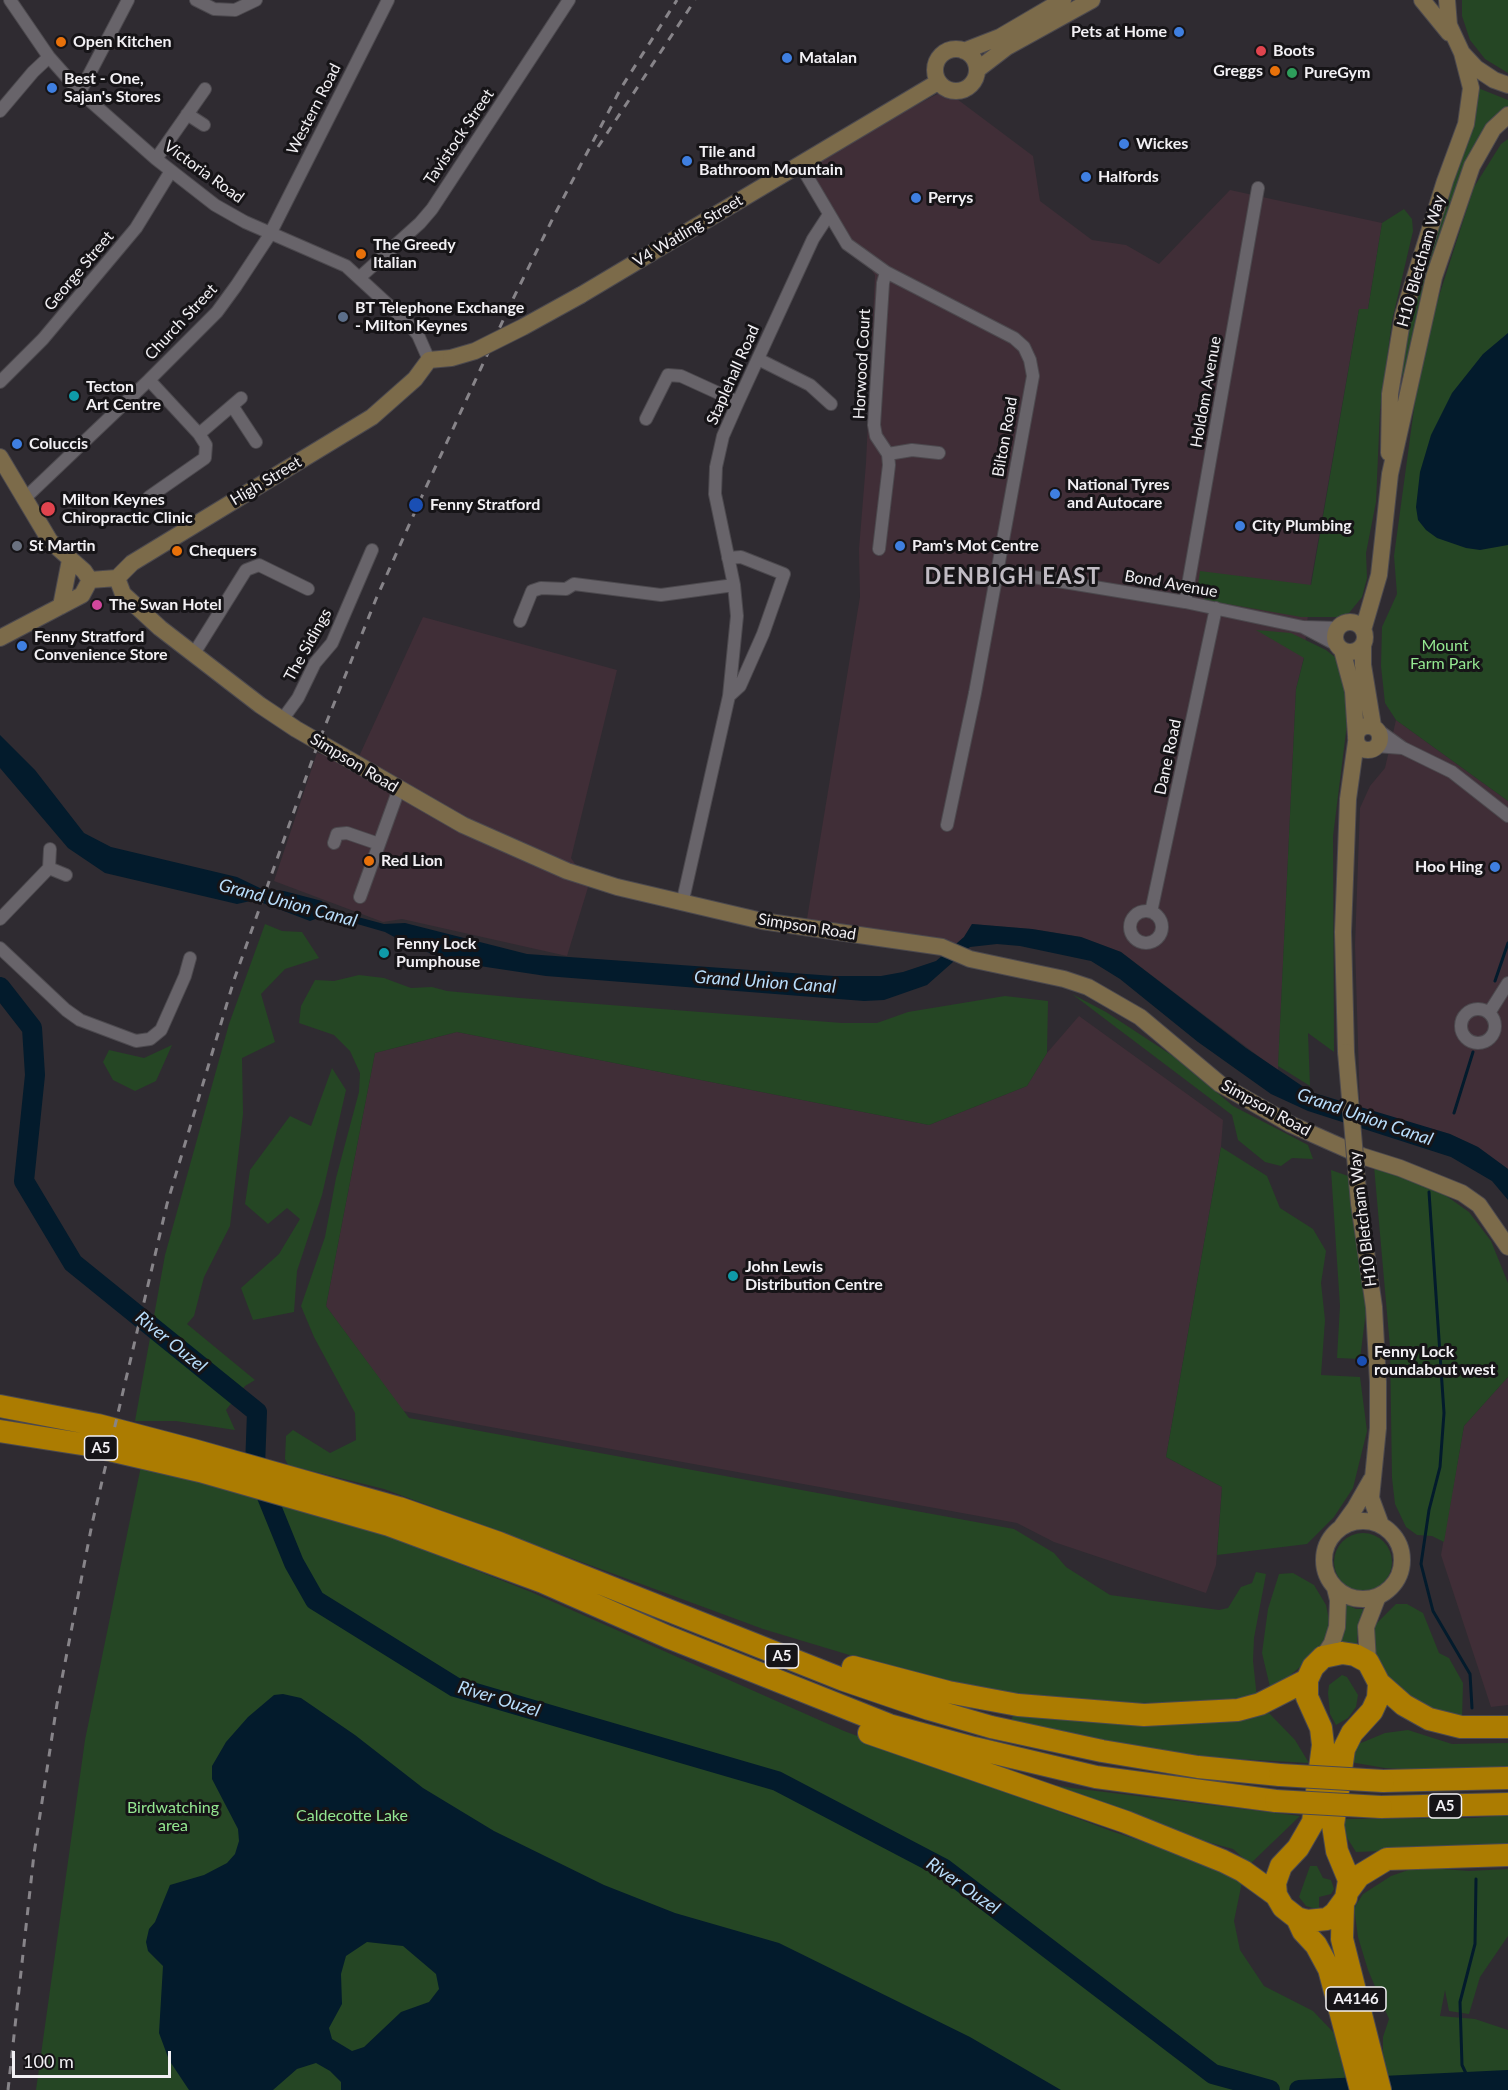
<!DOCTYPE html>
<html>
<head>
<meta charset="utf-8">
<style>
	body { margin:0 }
	#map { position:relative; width:1508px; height:2090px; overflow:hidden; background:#2f2b31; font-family:Lato,sans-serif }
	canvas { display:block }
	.scale { position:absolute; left:12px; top:2051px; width:159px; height:27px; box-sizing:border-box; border:3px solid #f2f0f4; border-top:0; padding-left:8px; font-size:18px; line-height:21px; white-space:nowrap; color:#f2f0f4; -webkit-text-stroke:4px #161417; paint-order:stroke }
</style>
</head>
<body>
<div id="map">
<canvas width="1508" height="2090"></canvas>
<div class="scale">100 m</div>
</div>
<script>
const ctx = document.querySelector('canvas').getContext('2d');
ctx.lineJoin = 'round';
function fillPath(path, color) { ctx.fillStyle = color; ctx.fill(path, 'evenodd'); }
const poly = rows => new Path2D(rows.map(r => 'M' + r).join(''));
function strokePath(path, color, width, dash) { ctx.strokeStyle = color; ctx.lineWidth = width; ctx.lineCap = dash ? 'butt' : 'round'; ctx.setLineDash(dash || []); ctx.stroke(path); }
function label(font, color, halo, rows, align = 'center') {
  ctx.font = font + ' Lato,sans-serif'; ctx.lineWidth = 6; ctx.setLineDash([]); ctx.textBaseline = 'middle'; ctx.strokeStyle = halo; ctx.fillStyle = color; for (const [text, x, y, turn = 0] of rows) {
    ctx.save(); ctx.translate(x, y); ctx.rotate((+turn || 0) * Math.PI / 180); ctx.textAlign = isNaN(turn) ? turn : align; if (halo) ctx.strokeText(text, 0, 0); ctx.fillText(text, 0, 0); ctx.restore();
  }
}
const industrial = poly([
	[945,90,1033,156,1040,201,1092,240,1126,245,1159,264,1230,190,1382,223,1368,309,1359,309,1311,581,1304,657,1296,689,1278,1071,1121,952,1081,937,1032,929,972,924,964,937,952,948,806,925,860,597,859,549,866,463,875,275,801,166],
	[423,617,617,670,571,858,589,884,567,956,402,919,383,922,274,881,317,753,356,763],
	[1396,720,1508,801,1508,1169,1478,1147,1450,1134,1360,1109,1355,945,1360,808,1370,786,1385,768],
	[1079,1016,1223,1120,1221,1147,1166,1457,1222,1487,1216,1565,1206,1593,1054,1542,1017,1523,403,1411,326,1306,375,1053,457,1032,929,1125,1027,1086,1047,1053],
	[1508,1377,1508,1705,1491,1707,1441,1555,1464,1426]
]);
const green = poly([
	[1462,0,1508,0,1508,73,1485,59,1470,40,1462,16],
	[1478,88,1508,100,1508,108,1487,131,1406,376,1397,375,1410,309,1434,230,1474,126],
	[1508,139,1508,801,1396,720,1385,703,1381,666,1382,627,1397,594,1394,556,1419,372,1438,299,1474,187,1501,144],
	[1404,209,1412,219,1413,231,1392,321,1380,410,1376,502,1366,553,1367,578,1362,597,1349,613,1338,617,1301,617,1205,600,1198,585,1200,571,1311,585,1359,309,1368,309,1382,223],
	[1256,630,1291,633,1326,650,1340,661,1344,686,1347,724,1333,836,1334,1052,1308,1033,1310,1086,1278,1066,1296,689,1304,658],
	[265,924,282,931,302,932,319,958,285,969,261,994,275,1042,242,1058,243,1114,230,1226,204,1277,194,1316,187,1324,255,1380,245,1386,226,1410,235,1430,176,1421,135,1421,165,1255,229,1024],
	[359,975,384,978,411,988,432,987,447,991,520,998,842,1023,877,1023,908,1012,1005,996,1048,1001,1047,1053,1027,1086,929,1125,457,1032,375,1053,326,1306,409,1418,1014,1529,1054,1553,1066,1567,1110,1595,1219,1610,1228,1608,1241,1587,1252,1583,1256,1572,1266,1574,1254,1638,1253,1661,1257,1698,1198,1702,1066,1704,926,1678,763,1629,384,1489,288,1465,285,1459,286,1436,293,1430,330,1453,356,1440,355,1413,314,1337,301,1306,325,1237,336,1178,359,1092,360,1073,350,1051,334,1035,299,1023,301,1006,315,980,334,981],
	[1072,994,1106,1012,1176,1058,1233,1106,1308,1145,1313,1159,1292,1158,1281,1166,1265,1162,1238,1140,1232,1115],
	[172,1045,156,1081,135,1091,113,1080,103,1062,109,1050,144,1058],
	[332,1068,346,1090,322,1195,297,1271,294,1312,253,1320,241,1288,279,1254,300,1219,287,1208,268,1224,245,1204,250,1170,290,1116,311,1126],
	[1221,1147,1267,1176,1280,1208,1313,1229,1326,1251,1321,1283,1325,1320,1321,1375,1360,1377,1367,1431,1353,1488,1334,1517,1307,1544,1217,1555,1222,1487,1166,1457],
	[1374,1166,1435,1188,1469,1212,1491,1241,1508,1283,1508,1377,1464,1426,1444,1542,1432,1536,1417,1535,1406,1527,1395,1504,1392,1478,1390,1347],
	[1331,1170,1351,1177,1366,1311,1360,1359,1337,1358,1340,1306],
	[141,1466,386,1535,531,1592,844,1731,1111,1831,1204,1862,1242,1882,1234,1921,1240,1950,1264,1986,1313,2011,1334,2033,1349,2090,36,2090,85,1740],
	'1334 1562a29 29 0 1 1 58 0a29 29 0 1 1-58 0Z',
	[1293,1573,1314,1585,1326,1605,1329,1620,1327,1636,1318,1652,1288,1677,1270,1687,1262,1653,1268,1609,1279,1574],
	[1346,1604,1356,1609,1367,1609,1357,1637,1357,1653,1337,1651],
	[1396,1604,1407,1604,1423,1613,1439,1653,1449,1658,1463,1683,1462,1718,1424,1707,1398,1689,1373,1660,1375,1625],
	[1342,1675,1347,1677,1358,1695,1356,1707,1348,1718,1336,1725,1330,1714,1328,1693,1329,1685],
	[1269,1713,1295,1740,1309,1763,1185,1756,1011,1721,1013,1715,1213,1721],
	[1408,1730,1452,1744,1508,1743,1508,1766,1448,1771,1385,1768,1350,1762,1356,1745,1385,1733],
	[1048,1784,1072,1788,1300,1816,1250,1864,1233,1849,1156,1828],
	[1508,1815,1508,1846,1356,1852,1342,1830,1341,1819,1474,1818],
	[1310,1866,1317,1866,1323,1878,1331,1880,1334,1889,1331,1894,1319,1897,1319,1910,1306,1906,1299,1897],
	[1417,1867,1469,1871,1508,1869,1508,1936,1480,1977,1469,2014,1449,2011,1445,1990,1440,2016,1475,2019,1508,2030,1508,2090,1391,2090,1384,2067,1383,2051,1383,2037,1389,2019,1368,1970,1358,1937,1354,1908,1363,1894,1391,1876]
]);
const water = poly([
	[1508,333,1508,545,1480,550,1466,548,1437,538,1426,530,1418,520,1416,507,1420,472,1431,435,1452,393,1483,354],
	[0,735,35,770,84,833,111,847,237,877,262,889,284,891,322,901,328,909,384,924,405,923,527,954,834,976,881,976,903,972,936,961,964,937,972,924,1032,929,1081,937,1121,952,1246,1048,1311,1092,1450,1134,1478,1147,1508,1169,1508,1200,1492,1181,1451,1157,1308,1111,1271,1094,1198,1042,1120,979,1091,961,1020,946,997,944,970,947,927,985,884,1000,864,1001,546,976,453,962,409,945,385,932,326,915,310,921,255,900,237,904,105,873,68,848,0,768],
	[283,1694,301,1698,355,1735,423,1788,494,1831,604,1885,675,1913,779,1943,970,2037,1061,2090,341,2090,341,2082,330,2071,316,2063,297,2069,273,2090,189,2090,169,2060,159,2033,163,1966,148,1951,146,1942,149,1929,155,1922,170,1885,204,1875,227,1863,235,1854,239,1841,238,1829,212,1779,212,1766,226,1742,248,1717,274,1695],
	[367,1942,403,1946,436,1974,439,1989,429,2002,401,2012,364,2047,352,2051,332,2039,329,2028,342,2004,341,1974,346,1956]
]);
const stream = poly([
	[1495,981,1508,943],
	[1454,1113,1473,1052],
	[1429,1192,1444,1413,1440,1467,1429,1510,1421,1564,1433,1611,1470,1674,1472,1708],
	[1470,2082,1462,2065,1460,2002,1475,1944,1476,1879]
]);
const river = poly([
	[0,987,32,1028,35,1075,24,1181,73,1263,257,1412,255,1467,294,1563,315,1600,455,1687,777,1781,943,1868,1213,2074,1270,2090],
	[1299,2090,1508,2080]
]);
const street = poly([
	[10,0,49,57,80,92,156,159,215,205,245,222,346,266,408,323,418,335,429,360],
	[196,0,214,9,235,10,256,0],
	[80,92,128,0],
	[0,111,33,72,49,57],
	[187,114,204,125],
	[156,159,205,89],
	[801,166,847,244,886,272,1014,338,1024,347,1030,360,1033,376,975,693,947,825],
	[359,278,420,223,432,209,569,0],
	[758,359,810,385,831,404],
	[149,380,199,434],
	[0,382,43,339,136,228,171,171],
	[233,407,256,442],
	[646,419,668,375,681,376,738,402],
	[888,454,912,450,939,453],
	[149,497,205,458,206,445,199,434,241,398],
	[24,499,149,380,217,312,236,286,269,236,388,0],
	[879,549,889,465,888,454,876,436,874,425,883,283,886,272],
	[728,558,741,557,784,574,763,634,740,686,729,696],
	[997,571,1185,602,1303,627],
	[1185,602,1258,188],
	[520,621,532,591,541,588,566,589,574,584,661,595,734,585],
	[1337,645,1303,627,1338,628],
	[193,655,246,570,259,565,308,589],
	[282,720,298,698,315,663,332,643,372,550],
	[1378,730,1403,748,1452,772,1508,816],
	[1376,746,1402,748],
	[334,843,337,834,347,833,379,844],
	[50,849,49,868,66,875],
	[360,897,399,789],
	[682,904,729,696,737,616,734,585,715,494,716,467,723,436,738,402,813,239,828,216],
	'1130 927a16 16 0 1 1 32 0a16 16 0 1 1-32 0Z',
	[1151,912,1216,608],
	[0,919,49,868],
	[0,948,66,1010,80,1020,136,1041,150,1039,161,1030,185,976,190,958],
	'1461 1026a17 17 0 1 1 34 0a17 17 0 1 1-34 0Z',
	[1489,1013,1508,983]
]);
const secondary = poly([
	[1422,0,1449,33],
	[1447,0,1449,25,1462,53,1476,68,1494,80,1508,85],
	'935 70a21 21 0 1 1 42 0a21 21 0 1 1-42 0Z',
	[964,51,1000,37,1063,0],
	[977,70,1007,47,1092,0],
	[581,295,938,82],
	[1389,453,1390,394,1403,315,1445,181,1466,124,1471,88,1462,53],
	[0,457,50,541,84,571,90,580],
	[117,578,123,594,160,628,260,705,296,729,463,825,567,871,617,887,762,921,942,947,970,959,1064,979,1088,987,1140,1017,1220,1084,1290,1124,1362,1156,1400,1168,1462,1193,1479,1205,1508,1247],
	[90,580,117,578,132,563,372,417,415,379,429,360,451,358],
	[61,606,70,560],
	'1335 637a15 15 0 1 1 30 0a15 15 0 1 1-30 0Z',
	[1363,630,1379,575,1390,474,1434,277,1472,166,1493,129,1508,115],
	[0,638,82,595,90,580],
	[1363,645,1363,665,1373,726],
	[1342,650,1353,691,1356,736],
	'1356 738a12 12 0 1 1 24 0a12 12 0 1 1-24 0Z',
	[1346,1052,1343,932,1348,799,1356,742],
	[1359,1203,1374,1307,1378,1382,1378,1428,1371,1498,1381,1525],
	'1324 1560a39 39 0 1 1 78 0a39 39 0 1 1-78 0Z',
	[1342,1526,1355,1508,1371,1480],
	[1323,1657,1332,1643,1337,1627,1338,1600,1335,1588],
	[1368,1662,1366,1627,1378,1596]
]);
const highway = poly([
	[0,1406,98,1425,193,1450,399,1508,499,1543,844,1680,929,1709,991,1727,1102,1751,1198,1767,1280,1775],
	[0,1431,88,1445,200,1471,389,1525,543,1582,668,1637,889,1725,974,1748,1096,1777,1276,1801],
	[1342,1653,1355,1655,1368,1662,1379,1683,1378,1698,1372,1711,1352,1733,1344,1749,1333,1825,1337,1851,1349,1880,1346,1898,1335,1913,1327,1919,1307,1921,1297,1918,1283,1907,1276,1895,1275,1883,1281,1866,1298,1848,1313,1822,1323,1745,1321,1728,1307,1697,1307,1680,1313,1667,1323,1657,1342,1653],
	[853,1667,948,1692,1018,1705,1144,1715,1238,1710,1260,1704,1307,1680],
	[1379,1683,1404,1705,1429,1719,1461,1727,1508,1727],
	[869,1733,1126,1822,1223,1861,1243,1871,1276,1895],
	[1383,1781,1508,1778],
	[1381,1807,1508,1804],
	[1348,1891,1359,1876,1387,1859,1508,1855],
	[1343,1904,1342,1939,1380,2090],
	[1297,1918,1303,1931,1316,1945,1329,1969,1361,2090]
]);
const rail = poly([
	[598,147,695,0],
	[8,2090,34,1854,57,1704,92,1524,167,1204,234,980,319,741,376,599,422,496,511,303,556,212,621,88,677,0]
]);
const secondaryBridge = poly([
	[451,358,475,351,523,327,581,295],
	[1346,1052,1359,1203]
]);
const highwayBridge = poly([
	[1280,1775,1383,1781],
	[1276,1801,1381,1807]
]);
const markers = [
	[1179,32,6,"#3f7fe0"],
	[61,42,6,"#e8710a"],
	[1261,51,6,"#e0444e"],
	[787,58,6,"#3f7fe0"],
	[1275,71,6,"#e8710a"],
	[1292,73,6,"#2e9e5b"],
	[52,88,6,"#3f7fe0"],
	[1124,144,6,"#3f7fe0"],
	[687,161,6,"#3f7fe0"],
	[1086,177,6,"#3f7fe0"],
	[916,198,6,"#3f7fe0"],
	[361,254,6,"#e8710a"],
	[343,317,6,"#5c6f8a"],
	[74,396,6,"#0f9aa8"],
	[17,444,6,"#3f7fe0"],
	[1055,494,6,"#3f7fe0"],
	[416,505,8,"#1a4fb4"],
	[48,509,8,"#e0444e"],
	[1240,526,6,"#3f7fe0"],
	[17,546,6,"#6b7280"],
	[900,546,6,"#3f7fe0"],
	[177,551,6,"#e8710a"],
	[97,605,6,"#d1479c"],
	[22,646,6,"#3f7fe0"],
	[369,861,6,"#e8710a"],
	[1495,867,6,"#3f7fe0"],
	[384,953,6,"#0f9aa8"],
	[733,1276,6,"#0f9aa8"],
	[1362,1361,6,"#1a4fb4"]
];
const shields = [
	[101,1448,33],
	[782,1656,33],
	[1445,1806,33],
	[1356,1999,60]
];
const shieldNames = [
	["A5",101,1448],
	["A5",782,1656],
	["A5",1445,1806],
	["A4146",1356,1999]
];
const poiNames = [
	["Pets at Home",1167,32,"right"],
	["Open Kitchen",73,42],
	["Boots",1273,51],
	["Matalan",799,58],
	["Greggs",1263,71,"right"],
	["PureGym",1304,73],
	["Best - One,",64,79],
	["Sajan's Stores",64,97],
	["Wickes",1136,144],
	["Tile and",699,152],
	["Bathroom Mountain",699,170],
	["Halfords",1098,177],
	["Perrys",928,198],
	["The Greedy",373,245],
	["Italian",373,263],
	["BT Telephone Exchange",355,308],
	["- Milton Keynes",355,326],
	["Tecton",86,387],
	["Art Centre",86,405],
	["Coluccis",29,444],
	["National Tyres",1067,485],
	["and Autocare",1067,503],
	["Milton Keynes",62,500],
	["Chiropractic Clinic",62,518],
	["Fenny Stratford",430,505],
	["City Plumbing",1252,526],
	["St Martin",29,546],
	["Pam's Mot Centre",912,546],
	["Chequers",189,551],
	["The Swan Hotel",109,605],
	["Fenny Stratford",34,637],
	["Convenience Store",34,655],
	["Red Lion",381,861],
	["Hoo Hing",1483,867,"right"],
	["Fenny Lock",396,944],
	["Pumphouse",396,962],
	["John Lewis",745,1267],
	["Distribution Centre",745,1285],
	["Fenny Lock",1374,1352],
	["roundabout west",1374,1370]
];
const streetNames = [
	["Western Road",314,109,-63],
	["Tavistock Street",459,137,-56],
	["Victoria Road",204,172,36],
	["V4 Watling Street",688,231,-31],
	["H10 Bletcham Way",1421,261,-74],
	["George Street",79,271,-50],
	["Church Street",181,322,-47],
	["Horwood Court",862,364,-87],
	["Staplehall Road",733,375,-66],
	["Holdom Avenue",1206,392,-80],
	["Bilton Road",1005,437,-80],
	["High Street",266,481,-31],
	["Bond Avenue",1171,584,10],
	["The Sidings",308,645,-61],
	["Dane Road",1168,757,-78],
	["Simpson Road",354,763,31],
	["Simpson Road",807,927,9],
	["Simpson Road",1266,1108,29],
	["H10 Bletcham Way",1363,1219,-97]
];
const parkNames = [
	["Mount",1445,646],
	["Farm Park",1445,664],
	["Birdwatching",173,1808],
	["area",173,1826],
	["Caldecotte Lake",352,1816]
];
const waterNames = [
	["Grand Union Canal",288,903,15],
	["Grand Union Canal",765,982,4],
	["Grand Union Canal",1365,1117,19],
	["River Ouzel",171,1342,39],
	["River Ouzel",499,1699,17],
	["River Ouzel",963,1886,35]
];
const districtNames = [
	["DENBIGH EAST",1013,577]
];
fillPath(industrial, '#402e37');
fillPath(green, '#254624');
fillPath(water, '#031b2c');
strokePath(stream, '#031b2c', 3);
strokePath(river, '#031b2c', 20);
strokePath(street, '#4c494e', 14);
strokePath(secondary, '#4c494e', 18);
strokePath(highway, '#4c494e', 24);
strokePath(street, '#68646a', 12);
strokePath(secondary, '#7c6b4a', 16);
strokePath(highway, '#ac7c01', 22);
strokePath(rail, '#878489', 3, [8, 8]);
strokePath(secondaryBridge, '#4c494e', 18, []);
strokePath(highwayBridge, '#4c494e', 24, []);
strokePath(secondaryBridge, '#7c6b4a', 16);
strokePath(highwayBridge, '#ac7c01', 22);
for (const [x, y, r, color] of markers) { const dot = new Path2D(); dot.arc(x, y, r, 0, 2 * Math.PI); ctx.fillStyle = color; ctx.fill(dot); strokePath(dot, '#161417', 2); }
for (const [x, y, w] of shields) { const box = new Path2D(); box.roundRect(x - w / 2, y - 12, w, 24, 4.5); ctx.fillStyle = '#161417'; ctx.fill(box); strokePath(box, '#f2f0f4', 1.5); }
label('bold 15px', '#f2f0f4', null, shieldNames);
label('bold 16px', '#f2f0f4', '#161417', poiNames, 'left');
label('16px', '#f2f0f4', '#161417', streetNames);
label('16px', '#94e791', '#161417', parkNames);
label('italic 18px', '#b8ddfb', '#161417', waterNames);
ctx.letterSpacing = '1.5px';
label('bold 22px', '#c1bcc4', '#161417', districtNames);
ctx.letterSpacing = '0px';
</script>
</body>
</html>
